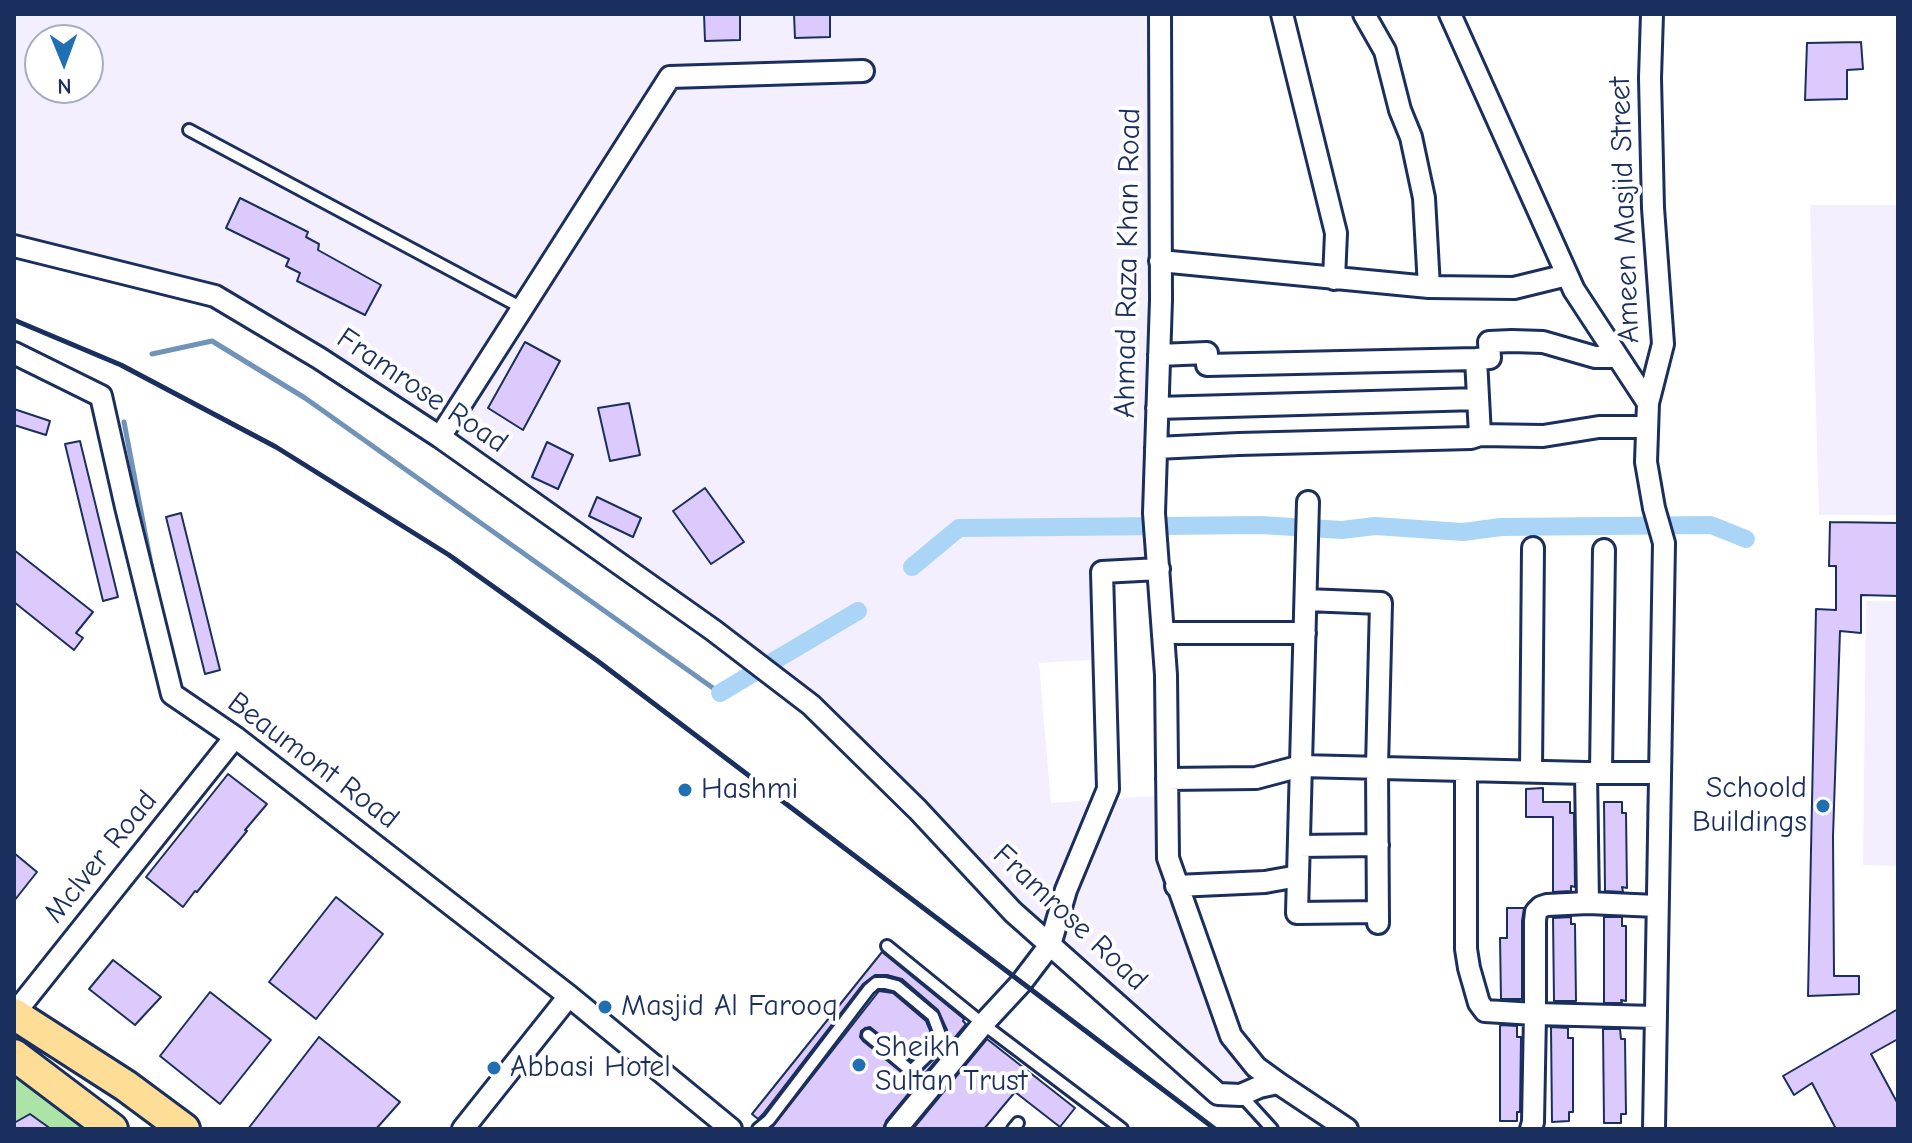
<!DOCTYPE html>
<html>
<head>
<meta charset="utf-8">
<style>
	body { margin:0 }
	#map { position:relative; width:1912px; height:1143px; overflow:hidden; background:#fff; font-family:"Comic Neue",sans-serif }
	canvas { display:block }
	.frame { position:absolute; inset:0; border:16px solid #1b2f5e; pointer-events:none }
	.north { position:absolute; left:24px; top:24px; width:80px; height:80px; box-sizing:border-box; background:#fff; border:2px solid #a4acbf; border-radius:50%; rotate:179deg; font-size:22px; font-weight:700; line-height:32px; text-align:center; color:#1b2f5e }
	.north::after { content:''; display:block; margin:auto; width:28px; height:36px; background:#1f6fb2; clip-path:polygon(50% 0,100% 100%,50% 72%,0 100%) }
</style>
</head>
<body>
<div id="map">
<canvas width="1912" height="1143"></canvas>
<div class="frame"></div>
<div class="north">N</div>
</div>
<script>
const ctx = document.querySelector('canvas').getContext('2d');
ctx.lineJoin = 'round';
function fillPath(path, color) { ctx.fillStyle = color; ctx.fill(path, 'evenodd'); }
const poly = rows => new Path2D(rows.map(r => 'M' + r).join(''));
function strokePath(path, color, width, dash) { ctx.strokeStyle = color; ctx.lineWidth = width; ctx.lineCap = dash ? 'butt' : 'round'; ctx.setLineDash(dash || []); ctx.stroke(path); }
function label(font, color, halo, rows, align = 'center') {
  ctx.font = font + ' "Comic Neue",sans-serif'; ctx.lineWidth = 8; ctx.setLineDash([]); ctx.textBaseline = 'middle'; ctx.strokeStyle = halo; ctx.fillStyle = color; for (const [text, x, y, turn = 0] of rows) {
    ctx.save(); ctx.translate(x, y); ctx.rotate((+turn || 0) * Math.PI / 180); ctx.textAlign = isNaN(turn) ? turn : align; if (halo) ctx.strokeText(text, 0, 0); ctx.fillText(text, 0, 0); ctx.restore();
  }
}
const built = poly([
	[14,14,1160,14,1161,300,1143,508,1146,560,1102,572,1105,659,1039,663,1051,803,1167,795,1168,858,1231,1035,1256,1067,1241,1095,1218,1094,759,664,215,296,14,243],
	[40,40,88,40,88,88,40,88],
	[1810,205,1898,205,1898,515,1819,515],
	[1866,601,1898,601,1898,866,1863,865]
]);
const green = poly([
	[18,1075,88,1129,14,1129,14,1078]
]);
const stream = poly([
	[152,354,212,341,305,398,720,693],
	[124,422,155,585]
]);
const canal = poly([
	[912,567,959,528,1261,525,1342,530,1375,526,1463,532,1501,527,1711,525,1746,539],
	[720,693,858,611]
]);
const building = poly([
	[704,14,740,14,740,40,705,41,704,14],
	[794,14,830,14,830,37,795,38,794,14],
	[1861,42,1863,69,1847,70,1847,99,1805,100,1807,43,1861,42],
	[240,198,308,232,306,237,319,244,318,250,381,285,365,315,297,281,300,273,286,266,289,259,226,228,240,198],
	[525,342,560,361,523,430,488,408,525,342],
	[629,403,640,455,610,461,598,408,629,403],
	[14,409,50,421,46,435,14,425,14,409],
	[80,441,118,597,103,601,65,444,80,441],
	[547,442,573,455,558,489,532,477,547,442],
	[705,488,744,542,711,564,673,511,705,488],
	[597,497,641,518,633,537,589,516,597,497],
	[181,513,220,670,205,674,166,517,181,513],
	[1830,522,1898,523,1898,596,1861,595,1861,633,1840,631,1833,836,1834,976,1859,976,1859,994,1808,996,1816,609,1836,610,1836,566,1829,566,1830,522],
	[14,550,93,612,76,633,83,638,74,650,14,602,14,550],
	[228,774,267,804,245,830,247,831,197,892,195,891,183,907,146,877,228,774],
	[1543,788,1543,802,1570,802,1570,813,1574,813,1575,887,1571,886,1571,891,1553,892,1553,817,1526,817,1526,789,1543,788],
	[1604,802,1622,802,1622,813,1626,813,1627,888,1622,887,1623,892,1605,891,1604,802],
	[14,853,37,872,14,901,14,853],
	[336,897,383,934,316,1019,269,982,336,897],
	[1507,908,1524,908,1522,921,1522,999,1501,999,1500,938,1507,938,1507,908],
	[1571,917,1571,924,1575,924,1576,1001,1554,1001,1553,918,1571,917],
	[1604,917,1622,917,1622,926,1626,926,1626,1001,1621,1000,1622,1003,1604,1003,1604,917],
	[882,952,964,1019,963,1021,966,1024,886,1121,883,1129,771,1129,879,991,893,993,926,1021,931,1033,930,1040,911,1060,870,1027,865,1028,861,1031,860,1037,863,1041,910,1079,916,1077,944,1048,947,1030,938,1010,902,979,887,975,875,975,863,984,763,1114,758,1119,752,1114,882,952],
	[113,960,161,997,135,1025,89,989,113,960],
	[210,992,271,1040,220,1104,160,1056,210,992],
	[1898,1009,1898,1039,1871,1054,1898,1104,1898,1129,1836,1129,1812,1083,1794,1095,1783,1076,1898,1009],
	[1501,1025,1517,1026,1517,1037,1521,1037,1520,1112,1517,1112,1517,1121,1500,1121,1500,1026,1501,1025],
	[1551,1027,1568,1028,1568,1038,1573,1038,1573,1112,1569,1112,1569,1121,1552,1122,1551,1027],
	[1603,1029,1620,1029,1621,1039,1625,1039,1626,1114,1621,1114,1621,1123,1604,1123,1603,1029],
	[319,1037,400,1102,376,1129,248,1129,319,1037],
	[987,1039,1075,1108,1060,1127,1015,1092,984,1129,913,1129,987,1039],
	[30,1114,51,1129,14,1129,14,1123,30,1114]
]);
const lane = poly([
	[189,130,522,308],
	[887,946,983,1024,1122,1129],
	[1241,1095,1272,1129],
	[758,1129,769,1120,869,989,876,983,885,983,897,986,933,1016,939,1032,938,1043,929,1054,911,1071,868,1035],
	[1013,1129,1018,1123]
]);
const street = poly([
	[1160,14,1161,300,1154,513,1166,675,1168,858,1231,1036,1256,1067,1278,1083],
	[1282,14,1336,233,1334,279],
	[1364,14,1385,51,1400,110,1411,137,1424,198,1429,287],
	[1450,14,1574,290,1648,403,1646,462,1654,508,1664,543,1654,1129],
	[14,246,215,296,319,358,440,437,713,630,811,705,918,810,1013,912,1218,1094,1241,1095,1259,1087,1278,1083,1347,1129],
	[1160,261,1429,287,1514,288,1567,275],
	[14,353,101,396,126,507,172,694,235,737,569,996,731,1129],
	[1159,355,1207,353,1207,365,1476,359,1490,358,1489,342,1512,341,1543,342,1595,357,1617,357],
	[1476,359,1480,435],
	[1648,403,1663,344,1653,208,1650,78,1652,14],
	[1157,408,1478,399],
	[440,437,670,77,863,71],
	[1156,448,1239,444,1471,438,1480,435,1543,436,1599,427,1647,427],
	[1308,502,1297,913,1378,912],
	[1306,600,1381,603,1377,767,1378,923],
	[1163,633,1305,633],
	[1466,770,1466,949,1469,968,1479,1003,1485,1011,1535,1014,1533,1122,1531,1129],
	[1531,771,1533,548],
	[1601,772,1604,550],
	[1586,773,1588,903],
	[1167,779,1256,778,1301,766,1586,773,1660,773],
	[1299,846,1378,845],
	[1176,886,1265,882,1298,876],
	[14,1014,235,737],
	[1656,1017,1535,1014,1535,921,1536,912,1541,907,1547,905,1588,903,1657,906],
	[463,1129,569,996],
	[896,1129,983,1024,1021,983,1050,945,1066,890,1108,789,1102,572,1159,569]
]);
const primary = poly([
	[14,1014,126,1086,184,1129],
	[14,1055,112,1129]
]);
const rail = poly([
	[14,320,121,365,276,447,449,555,599,662,1215,1129]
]);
const markers = [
	[685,790,8,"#1f6fb2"],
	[1823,806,8,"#1f6fb2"],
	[605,1007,8,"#1f6fb2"],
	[859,1065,8,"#1f6fb2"],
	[494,1068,8,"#1f6fb2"]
];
const streetNames = [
	["Ameen Masjid Street",1625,210,-92],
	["Ahmad Raza Khan Road",1128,263,-89],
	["Framrose Road",422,391,34],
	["Beaumont Road",313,761,37],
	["Mclver Road",101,857,-51],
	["Framrose Road",1070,918,43]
];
const poiNames = [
	["Schoold",1807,789,"right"],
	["Buildings",1807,823,"right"],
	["Hashmi",701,790],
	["Masjid Al Farooq",621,1007],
	["Sheikh",875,1048],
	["Sultan Trust",875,1082],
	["Abbasi Hotel",510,1068]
];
fillPath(built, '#f4effe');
fillPath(green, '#ace3a7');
strokePath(stream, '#7193b9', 5);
strokePath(canal, '#abd5f6', 18);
fillPath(building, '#dccafc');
strokePath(building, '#1b2f5e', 2);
strokePath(lane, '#1b2f5e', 16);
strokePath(street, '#1b2f5e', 26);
strokePath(primary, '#1b2f5e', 36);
strokePath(lane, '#fff', 10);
strokePath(street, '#fff', 20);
strokePath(primary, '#fedd96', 30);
strokePath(rail, '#1b2f5e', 5);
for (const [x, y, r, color] of markers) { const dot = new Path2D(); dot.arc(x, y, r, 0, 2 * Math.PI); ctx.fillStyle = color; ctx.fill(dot); strokePath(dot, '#fff', 3); }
label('30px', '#1b2f5e', '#fff', streetNames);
label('30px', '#1b2f5e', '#fff', poiNames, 'left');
</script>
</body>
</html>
